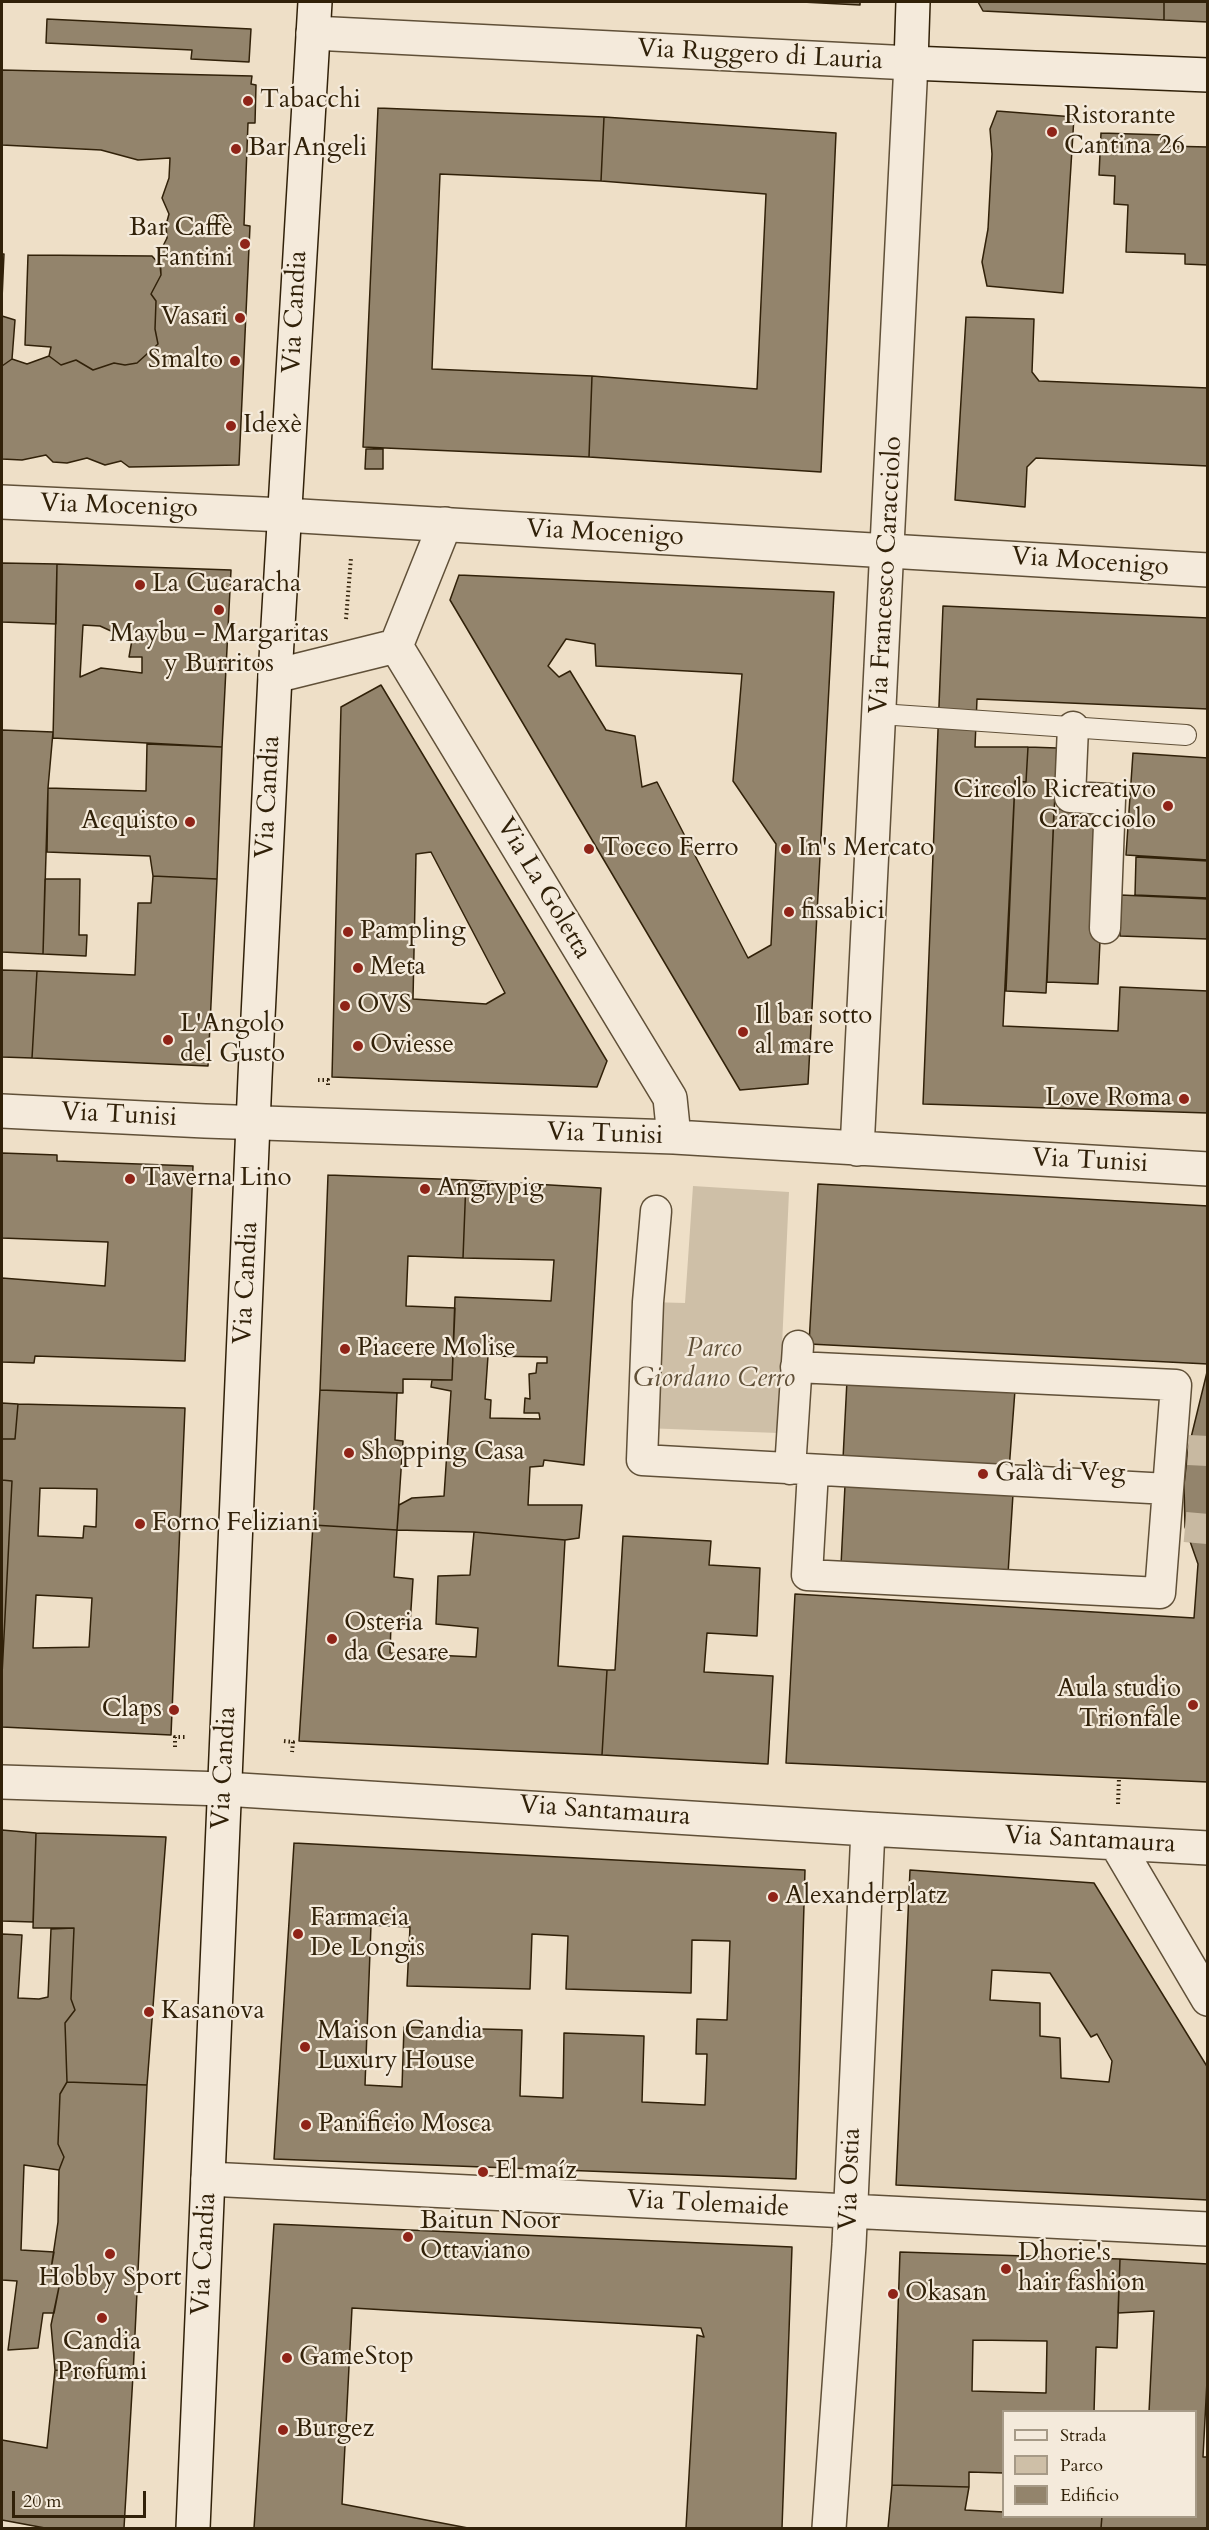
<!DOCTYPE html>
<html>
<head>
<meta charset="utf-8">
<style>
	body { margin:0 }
	#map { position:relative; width:1209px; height:2530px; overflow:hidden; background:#eedfc7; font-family:Cardo,serif }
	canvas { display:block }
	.frame { position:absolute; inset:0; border:3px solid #312109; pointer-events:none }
	.legend { position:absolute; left:1002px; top:2410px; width:195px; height:108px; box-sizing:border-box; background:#f4eadb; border:2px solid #a69a87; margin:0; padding:8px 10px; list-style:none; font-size:18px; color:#312109 }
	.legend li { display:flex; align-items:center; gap:12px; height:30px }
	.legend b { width:30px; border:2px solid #a69a87 }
	.scale { position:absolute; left:12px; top:2491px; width:134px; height:27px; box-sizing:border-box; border:3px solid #312109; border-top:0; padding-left:8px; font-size:18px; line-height:21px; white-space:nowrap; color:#312109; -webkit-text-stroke:4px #f4eadb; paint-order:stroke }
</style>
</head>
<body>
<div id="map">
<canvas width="1209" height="2530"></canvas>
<div class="frame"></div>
<ul class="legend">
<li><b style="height:8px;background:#f4eadb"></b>Strada</li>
<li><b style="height:16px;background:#cebfa7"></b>Parco</li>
<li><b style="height:16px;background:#93846c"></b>Edificio</li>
</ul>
<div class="scale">20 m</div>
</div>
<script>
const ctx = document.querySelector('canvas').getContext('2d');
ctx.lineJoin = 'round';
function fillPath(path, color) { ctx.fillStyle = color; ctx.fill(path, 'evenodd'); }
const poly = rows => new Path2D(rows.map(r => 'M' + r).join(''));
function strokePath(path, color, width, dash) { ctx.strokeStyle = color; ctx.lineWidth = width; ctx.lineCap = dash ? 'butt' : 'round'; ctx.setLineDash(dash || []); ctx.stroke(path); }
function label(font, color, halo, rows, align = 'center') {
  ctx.font = font + ' Cardo,serif'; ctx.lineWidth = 4.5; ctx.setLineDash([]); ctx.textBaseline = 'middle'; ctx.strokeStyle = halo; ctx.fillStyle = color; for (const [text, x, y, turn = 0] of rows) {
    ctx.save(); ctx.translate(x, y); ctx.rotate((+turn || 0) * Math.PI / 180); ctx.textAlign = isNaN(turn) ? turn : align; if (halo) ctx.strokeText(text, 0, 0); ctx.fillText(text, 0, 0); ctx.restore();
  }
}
const green = poly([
	[693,1186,789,1192,778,1433,644,1428,648,1302,685,1303]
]);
const building = poly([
	[802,2,860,2,860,5,802,2],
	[978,2,1164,2,1164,20,983,11,978,2],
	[1164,2,1208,2,1208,22,1164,20,1164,2],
	[47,19,251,29,249,62,191,59,192,50,46,43,47,19],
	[2,70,252,76,251,84,256,85,255,123,248,123,244,225,250,226,239,465,129,467,121,461,105,465,87,458,67,463,53,462,46,455,22,460,2,459,2,366,12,359,27,364,49,356,61,365,76,360,93,370,114,363,125,365,137,363,158,344,155,329,156,301,151,294,161,275,160,252,167,238,166,225,169,214,162,198,169,178,170,158,138,160,101,150,2,145,2,70],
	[378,108,604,117,601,181,440,174,432,369,592,376,589,457,363,447,378,108],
	[997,111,1074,117,1063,293,987,286,982,262,988,229,992,154,990,129,997,111],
	[604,117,836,133,821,472,589,457,592,376,757,389,766,194,601,181,604,117],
	[1101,133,1165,135,1165,146,1208,147,1208,265,1185,264,1185,254,1126,252,1128,205,1114,204,1115,176,1099,175,1101,133],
	[2,254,4,254,2,299,2,254],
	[28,255,152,256,160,265,161,275,151,294,156,301,155,329,158,344,137,363,125,365,114,363,93,370,76,360,61,365,49,356,51,347,25,345,28,255],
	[2,316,15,320,12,359,2,366,2,316],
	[966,317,1034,319,1032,372,1039,381,1208,388,1208,466,1036,458,1027,467,1025,507,955,500,966,317],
	[366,449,383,449,383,469,365,469,366,449],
	[2,563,57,564,56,624,2,622,2,563],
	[57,564,231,570,222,747,53,738,57,564],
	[83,625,100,626,111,631,142,633,141,641,132,640,129,657,142,657,142,673,101,668,80,677,83,625],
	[459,575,834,592,808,1084,740,1090,450,600,459,575],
	[566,639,595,644,596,666,742,674,733,781,776,844,771,945,748,958,657,782,642,787,635,736,606,730,570,671,559,677,548,666,566,639],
	[943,606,1208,618,1208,709,977,699,975,747,1028,747,1026,782,1015,781,1003,1026,1118,1031,1120,987,1208,991,1208,1113,923,1104,943,606],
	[381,685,607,1061,597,1087,332,1077,341,707,381,685],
	[431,852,505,993,486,1004,413,999,416,854,431,852],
	[2,730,53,732,48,788,43,954,2,952,2,730],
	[147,744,222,747,217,879,153,876,150,856,47,852,48,788,146,791,147,744],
	[1028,747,1057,748,1046,993,1006,991,1015,781,1026,782,1028,747],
	[1133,753,1208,758,1208,860,1126,855,1133,753],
	[1054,809,1106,811,1098,984,1047,982,1054,809],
	[1136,857,1208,861,1208,898,1135,895,1136,857],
	[153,876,217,879,208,1066,32,1058,37,971,135,975,138,903,151,903,153,876],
	[45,879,80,879,79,935,87,935,86,956,43,954,45,879],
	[1121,895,1208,899,1208,939,1120,936,1121,895],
	[2,970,37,971,32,1058,2,1057,2,970],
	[2,1153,57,1155,57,1161,193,1166,185,1361,35,1356,34,1363,2,1362,2,1278,105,1286,108,1242,2,1238,2,1153],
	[328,1175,466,1180,463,1258,408,1256,406,1306,455,1308,452,1380,403,1379,403,1393,320,1390,328,1175],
	[466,1180,601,1188,584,1465,544,1460,543,1466,530,1467,528,1505,582,1505,579,1538,565,1540,474,1532,397,1530,399,1505,412,1498,444,1496,451,1391,431,1387,432,1380,452,1380,455,1297,551,1301,554,1260,463,1258,466,1180],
	[488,1356,547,1357,547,1363,537,1363,536,1373,529,1374,530,1399,525,1398,524,1413,539,1413,540,1419,490,1418,491,1400,485,1399,488,1356],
	[818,1184,1208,1206,1208,1364,809,1344,818,1184],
	[1208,1368,1208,1782,786,1763,795,1594,1194,1618,1198,1564,1185,1527,1184,1484,1188,1450,1208,1368],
	[847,1380,1015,1390,1009,1470,843,1459,847,1380],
	[320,1390,397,1393,395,1440,403,1441,397,1530,313,1525,320,1390],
	[2,1403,18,1404,15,1439,2,1439,2,1403],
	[18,1404,185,1408,171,1735,2,1727,2,1675,12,1481,2,1480,2,1439,15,1439,18,1404],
	[40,1488,97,1489,96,1527,84,1526,83,1538,38,1536,40,1488],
	[36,1595,92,1598,89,1647,33,1648,36,1595],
	[2,1480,12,1481,2,1675,2,1480],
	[845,1485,1013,1494,1008,1574,841,1565,845,1485],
	[313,1525,397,1530,394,1577,413,1579,410,1624,391,1624,390,1653,476,1657,478,1628,436,1624,438,1576,470,1575,474,1532,565,1540,558,1666,607,1670,602,1755,299,1741,313,1525],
	[623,1536,711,1541,709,1565,760,1568,757,1636,707,1633,704,1672,773,1676,768,1764,602,1755,607,1670,615,1670,623,1536],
	[2,1830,36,1833,33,1922,2,1921,2,1830],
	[36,1833,166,1837,147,2085,67,2082,65,2023,75,2010,71,1999,74,1928,33,1928,36,1833],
	[294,1843,805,1870,796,2179,274,2159,294,1843],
	[371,1925,410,1927,407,1986,530,1989,532,1934,568,1936,566,1989,691,1993,692,1940,730,1941,727,2020,697,2019,696,2054,707,2054,705,2105,642,2102,644,2036,564,2033,563,2098,520,2096,522,2030,404,2027,402,2087,365,2085,371,1925],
	[910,1870,1094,1883,1208,2068,1208,2200,896,2185,910,1870],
	[992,1970,1050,1973,1091,2037,1097,2034,1112,2061,1109,2082,1061,2078,1060,2038,1040,2036,1040,2003,990,2000,992,1970],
	[74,1928,71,1999,75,2010,65,2023,67,2082,60,2094,58,2144,64,2157,59,2170,24,2165,21,2250,54,2252,51,2269,59,2287,54,2313,43,2313,38,2348,8,2350,17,2281,2,2280,2,1934,22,1935,18,1998,39,1999,48,1997,51,1929,74,1928],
	[67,2082,147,2085,133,2375,55,2370,51,2325,59,2287,51,2269,58,2222,59,2170,64,2157,58,2144,60,2094,67,2082],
	[274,2224,792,2247,782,2528,686,2528,697,2335,704,2337,701,2328,352,2308,342,2504,468,2528,254,2528,274,2224],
	[900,2252,1120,2259,1117,2348,1096,2347,1094,2412,1004,2412,1004,2473,969,2472,969,2487,892,2485,900,2252],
	[973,2340,1047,2341,1046,2393,972,2391,973,2340],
	[1120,2259,1208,2264,1208,2362,1203,2457,1208,2457,1208,2528,1101,2528,1102,2516,1196,2516,1196,2412,1149,2412,1154,2311,1118,2313,1120,2259],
	[55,2370,133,2375,124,2528,45,2528,2,2520,2,2440,47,2448,55,2370],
	[892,2485,969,2487,965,2510,1004,2512,1004,2516,1102,2516,1101,2528,888,2528,892,2485]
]);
const pedestrianTunnel = poly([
	[1188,1450,1208,1451],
	[1185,1527,1208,1529]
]);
const path = poly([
	[346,619,351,558],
	[318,1080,328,1080,328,1085],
	[284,1741,293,1742,292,1752],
	[175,1747,175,1737,187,1737],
	[1118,1804,1119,1778]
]);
const service = poly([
	[880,714,1186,735]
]);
const pedestrian = poly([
	[1073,727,1070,797,1110,799,1105,928],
	[656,1211,648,1302,642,1460,1168,1489],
	[796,1367,1176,1385,1160,1593,807,1575,813,1471],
	[790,1469,798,1346]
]);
const minor = poly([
	[2,502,284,515],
	[396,646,670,1098,674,1137],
	[396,646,445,524],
	[275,676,396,646],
	[2,1111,205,1121,674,1137,1208,1169],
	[857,1149,911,63],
	[224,1789,868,1829,1208,1848],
	[1116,1843,1208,1999],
	[208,2179,1208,2229],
	[829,2528,849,2245,868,1829]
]);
const tertiary = poly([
	[313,33,911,63],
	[284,515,1208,570],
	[2,1782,224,1789]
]);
const secondary = poly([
	[913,2,911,63,1208,75],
	[193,2528,255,1077,275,676,315,2]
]);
const markers = [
	[248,101,6,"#8f2418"],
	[1052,132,6,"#8f2418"],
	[236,149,6,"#8f2418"],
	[245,244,6,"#8f2418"],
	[240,318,6,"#8f2418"],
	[235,361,6,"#8f2418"],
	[231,426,6,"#8f2418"],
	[140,585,6,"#8f2418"],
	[219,610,6,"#8f2418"],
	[1168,806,6,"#8f2418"],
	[190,822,6,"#8f2418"],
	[589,849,6,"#8f2418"],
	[786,849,6,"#8f2418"],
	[789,912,6,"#8f2418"],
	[348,932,6,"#8f2418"],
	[358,968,6,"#8f2418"],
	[345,1006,6,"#8f2418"],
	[743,1032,6,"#8f2418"],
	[168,1040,6,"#8f2418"],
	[358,1046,6,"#8f2418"],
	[1184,1099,6,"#8f2418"],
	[130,1179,6,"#8f2418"],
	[425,1189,6,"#8f2418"],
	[345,1349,6,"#8f2418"],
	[349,1453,6,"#8f2418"],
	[983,1474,6,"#8f2418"],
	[140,1524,6,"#8f2418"],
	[332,1639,6,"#8f2418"],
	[1193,1705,6,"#8f2418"],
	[174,1710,6,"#8f2418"],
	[773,1897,6,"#8f2418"],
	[298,1934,6,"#8f2418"],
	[149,2012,6,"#8f2418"],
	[305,2047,6,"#8f2418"],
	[306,2125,6,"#8f2418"],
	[483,2172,6,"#8f2418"],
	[408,2237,6,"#8f2418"],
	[110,2254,6,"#8f2418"],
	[1006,2269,6,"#8f2418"],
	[893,2294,6,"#8f2418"],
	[102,2318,6,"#8f2418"],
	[287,2358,6,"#8f2418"],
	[283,2430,6,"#8f2418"]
];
const streetNames = [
	["Via Ruggero di Lauria",760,56,3],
	["Via Candia",296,312,-87],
	["Via Mocenigo",119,507,2],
	["Via Mocenigo",605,534,3],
	["Via Mocenigo",1090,563,4],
	["Via Francesco Caracciolo",887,575,-87],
	["Via Candia",269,797,-87],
	["Via La Goletta",543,889,59],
	["Via Tunisi",119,1116,3],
	["Via Tunisi",605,1135,2],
	["Via Tunisi",1090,1162,3],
	["Via Candia",247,1283,-87],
	["Via Candia",225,1768,-87],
	["Via Santamaura",605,1812,4],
	["Via Santamaura",1090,1841,3],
	["Via Ostia",851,2179,-88],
	["Via Tolemaide",708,2205,3],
	["Via Candia",205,2254,-87]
];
const poiNames = [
	["Tabacchi",260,101],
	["Ristorante",1064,117],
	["Cantina 26",1064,147],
	["Bar Angeli",248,149],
	["Bar Caffè",233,229,"right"],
	["Fantini",233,259,"right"],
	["Vasari",228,318,"right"],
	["Smalto",223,361,"right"],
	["Idexè",243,426],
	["La Cucaracha",152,585],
	["Maybu - Margaritas",219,635,"center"],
	["y Burritos",219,665,"center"],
	["Circolo Ricreativo",1156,791,"right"],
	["Caracciolo",1156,821,"right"],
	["Acquisto",178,822,"right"],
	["Tocco Ferro",601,849],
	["In's Mercato",798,849],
	["fissabici",801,912],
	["Pampling",360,932],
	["Meta",370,968],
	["OVS",357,1006],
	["Il bar sotto",755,1017],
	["al mare",755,1047],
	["L'Angolo",180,1025],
	["del Gusto",180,1055],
	["Oviesse",370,1046],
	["Love Roma",1172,1099,"right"],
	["Taverna Lino",142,1179],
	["Angrypig",437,1189],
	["Piacere Molise",357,1349],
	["Shopping Casa",361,1453],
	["Galà di Veg",995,1474],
	["Forno Feliziani",152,1524],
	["Osteria",344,1624],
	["da Cesare",344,1654],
	["Aula studio",1181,1690,"right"],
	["Trionfale",1181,1720,"right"],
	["Claps",162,1710,"right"],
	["Alexanderplatz",785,1897],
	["Farmacia",310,1919],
	["De Longis",310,1949],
	["Kasanova",161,2012],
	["Maison Candia",317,2032],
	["Luxury House",317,2062],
	["Panificio Mosca",318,2125],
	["El maíz",495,2172],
	["Baitun Noor",420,2222],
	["Ottaviano",420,2252],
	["Dhorie's",1018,2254],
	["hair fashion",1018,2284],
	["Hobby Sport",110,2279,"center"],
	["Okasan",905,2294],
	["Candia",102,2343,"center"],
	["Profumi",102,2373,"center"],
	["GameStop",299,2358],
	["Burgez",295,2430]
];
const parkNames = [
	["Parco",714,1350],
	["Giordano Cerro",714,1380]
];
fillPath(green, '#cebfa7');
fillPath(building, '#93846c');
strokePath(building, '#312109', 1.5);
strokePath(pedestrianTunnel, '#c8b9a1', 30, [30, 15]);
strokePath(service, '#605038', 22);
strokePath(pedestrian, '#605038', 33);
strokePath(minor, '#605038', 36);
strokePath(tertiary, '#605038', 36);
strokePath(secondary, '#312109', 36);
strokePath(path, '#312109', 4, [1.5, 3]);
strokePath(service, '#f4eadb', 20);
strokePath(pedestrian, '#f4eadb', 30);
strokePath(minor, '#f4eadb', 33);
strokePath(tertiary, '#f4eadb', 33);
strokePath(secondary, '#f4eadb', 33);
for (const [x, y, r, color] of markers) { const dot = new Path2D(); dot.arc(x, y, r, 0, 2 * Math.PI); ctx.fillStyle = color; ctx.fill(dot); strokePath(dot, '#f4eadb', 2); }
label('26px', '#312109', '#f4eadb', streetNames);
label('26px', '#312109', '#f4eadb', poiNames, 'left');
label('italic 26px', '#605038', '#f4eadb', parkNames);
</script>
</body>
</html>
